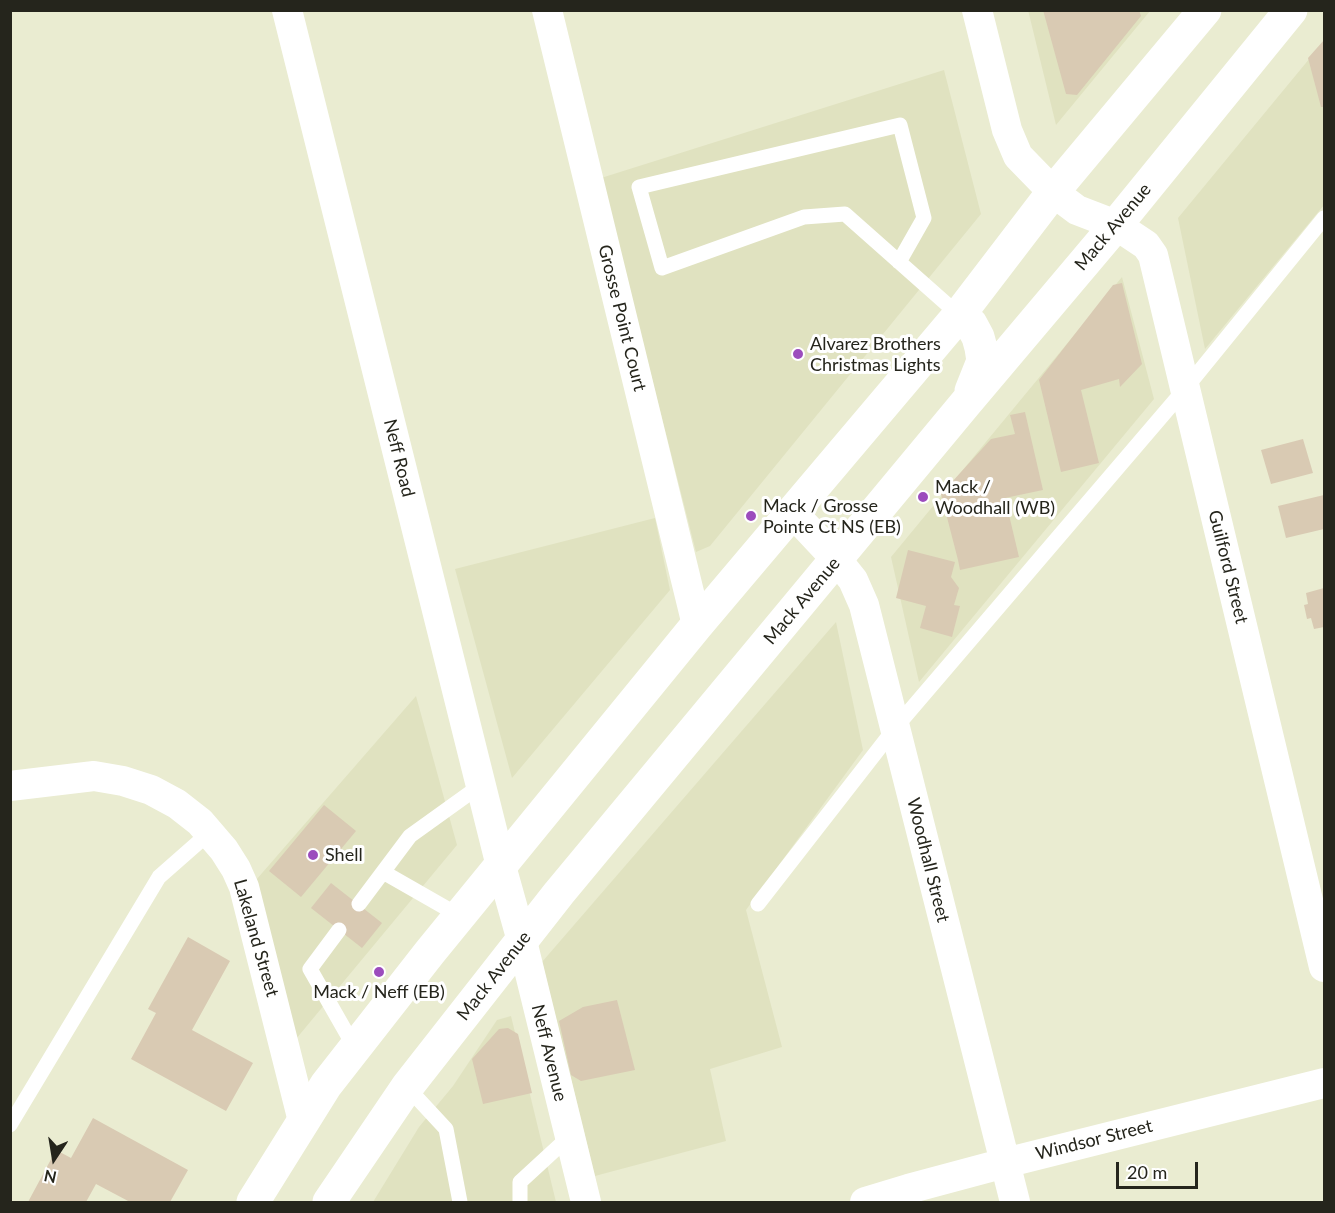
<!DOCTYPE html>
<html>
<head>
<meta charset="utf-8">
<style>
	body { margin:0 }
	#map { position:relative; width:1335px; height:1213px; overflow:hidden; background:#eaecd1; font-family:Lato,sans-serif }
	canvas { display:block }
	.frame { position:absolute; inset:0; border:12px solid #25251c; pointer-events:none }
	.north { position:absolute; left:24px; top:1129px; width:60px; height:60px; -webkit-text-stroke:4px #fff; paint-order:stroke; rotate:192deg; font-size:16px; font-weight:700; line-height:24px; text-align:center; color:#25251c }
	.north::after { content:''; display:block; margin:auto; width:21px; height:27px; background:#25251c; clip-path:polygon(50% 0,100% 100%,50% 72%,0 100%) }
	.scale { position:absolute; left:1116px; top:1162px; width:82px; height:27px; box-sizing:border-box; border:3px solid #25251c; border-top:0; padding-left:8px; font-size:18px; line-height:21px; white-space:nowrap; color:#25251c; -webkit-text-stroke:4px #fff; paint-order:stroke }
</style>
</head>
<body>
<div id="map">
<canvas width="1335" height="1213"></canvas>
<div class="frame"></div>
<div class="north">N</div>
<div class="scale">20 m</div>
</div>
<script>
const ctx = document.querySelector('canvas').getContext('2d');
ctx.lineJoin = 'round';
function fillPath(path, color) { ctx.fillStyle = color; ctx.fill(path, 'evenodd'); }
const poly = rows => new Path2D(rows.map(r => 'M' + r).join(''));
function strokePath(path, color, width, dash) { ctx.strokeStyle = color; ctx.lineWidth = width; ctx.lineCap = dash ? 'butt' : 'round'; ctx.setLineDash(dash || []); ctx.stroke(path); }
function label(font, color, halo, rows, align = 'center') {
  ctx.font = font + ' Lato,sans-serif'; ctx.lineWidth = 6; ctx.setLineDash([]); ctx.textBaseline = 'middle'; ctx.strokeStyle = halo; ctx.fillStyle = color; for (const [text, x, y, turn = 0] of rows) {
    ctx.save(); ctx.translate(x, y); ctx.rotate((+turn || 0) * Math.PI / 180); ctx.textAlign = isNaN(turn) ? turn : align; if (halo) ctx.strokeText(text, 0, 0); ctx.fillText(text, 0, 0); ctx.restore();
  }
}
const built = poly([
	[1028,10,1150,11,1056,125],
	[1324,41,1324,205,1205,349,1178,218],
	[944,70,981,214,710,546,696,552,601,178],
	[1122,277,1154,399,919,682,891,557],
	[655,518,670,590,512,778,455,569],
	[836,622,863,750,746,910,782,1047,710,1069,726,1141,595,1176,542,962],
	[416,696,457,845,296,1039,256,880],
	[511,1016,556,1202,373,1202,419,1127,453,1086,497,1020]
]);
const building = poly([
	[1043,10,1139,10,1141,16,1077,95,1066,94],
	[1324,40,1324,107,1321,107,1308,58],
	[1122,283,1142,364,1120,387,1119,379,1081,390,1099,463,1061,472,1039,380,1113,285],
	[1025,412,1043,490,1005,498,1019,557,960,570,958,560,941,494,991,439,1015,434,1010,415],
	[1303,439,1313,473,1271,484,1261,450],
	[1324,495,1324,529,1286,538,1278,506],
	[908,550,955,562,951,577,959,588,954,605,960,606,952,637,920,628,926,606,896,598],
	[1324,588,1324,627,1314,629,1311,618,1307,619,1304,605,1308,604,1306,593],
	[324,805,356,831,301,897,269,871],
	[331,883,382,923,362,948,311,908],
	[188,937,230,961,192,1030,253,1063,226,1111,131,1059,156,1013,148,1009],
	[617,1000,635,1070,581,1081,571,1075,559,1021,583,1007],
	[508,1028,518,1034,532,1093,483,1104,472,1059,499,1029],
	[93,1118,188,1170,170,1202,130,1202,96,1184,86,1202,28,1202,56,1150,71,1158]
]);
const service = poly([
	[899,262,924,218,900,125,639,187,662,268,804,217,845,214,959,315],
	[383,872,460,916],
	[359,904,410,836,481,785],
	[758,904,895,728,1185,389,1324,218],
	[339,930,310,969,355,1048],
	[407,1087,446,1129,460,1202],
	[10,1125,159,877,209,833],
	[520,1202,520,1182,570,1136]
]);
const minor = poly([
	[287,10,501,866,522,941,586,1202],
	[547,10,697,625],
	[977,10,1007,130,1018,156,1053,192,1077,210,1116,225,1146,245,1153,255,1324,967],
	[792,512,837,560,853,580,864,605,1015,1202],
	[10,786,94,776,123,781,151,790,177,804,200,822,224,850,236,869,244,887,303,1121],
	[865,1202,908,1189,1005,1163,1324,1083]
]);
const secondary = poly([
	[959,315,964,318,971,324,978,337,981,348,983,361,971,391],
	[253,1202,326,1085,430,952,697,625,959,315,1053,192,1205,10],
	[329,1202,407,1087,559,893,965,404,1116,225,1291,10]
]);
const markers = [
	[798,354,6,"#9c4cbd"],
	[923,497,6,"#9c4cbd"],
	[751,516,6,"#9c4cbd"],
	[313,855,6,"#9c4cbd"],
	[379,972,6,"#9c4cbd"]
];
const streetNames = [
	["Mack Avenue",1113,227,-50],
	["Grosse Point Court",622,318,76],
	["Neff Road",399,458,76],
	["Guilford Street",1228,567,76],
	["Mack Avenue",802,601,-50],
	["Woodhall Street",928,860,76],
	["Lakeland Street",256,938,74],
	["Mack Avenue",494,976,-52],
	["Neff Avenue",549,1053,76],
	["Windsor Street",1094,1140,-14]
];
const poiNames = [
	["Alvarez Brothers",810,344],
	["Christmas Lights",810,365],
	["Mack /",935,487],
	["Woodhall (WB)",935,508],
	["Mack / Grosse",763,506],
	["Pointe Ct NS (EB)",763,527],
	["Shell",325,855],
	["Mack / Neff (EB)",379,992,"center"]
];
fillPath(built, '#e0e2c0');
fillPath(building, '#d9cab3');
strokePath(service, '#fff', 15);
strokePath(minor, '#fff', 30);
strokePath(secondary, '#fff', 33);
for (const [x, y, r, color] of markers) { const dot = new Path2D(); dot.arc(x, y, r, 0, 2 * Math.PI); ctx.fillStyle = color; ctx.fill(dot); strokePath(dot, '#fff', 2); }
label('18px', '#25251c', '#fff', streetNames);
label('18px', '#25251c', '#fff', poiNames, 'left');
</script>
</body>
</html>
